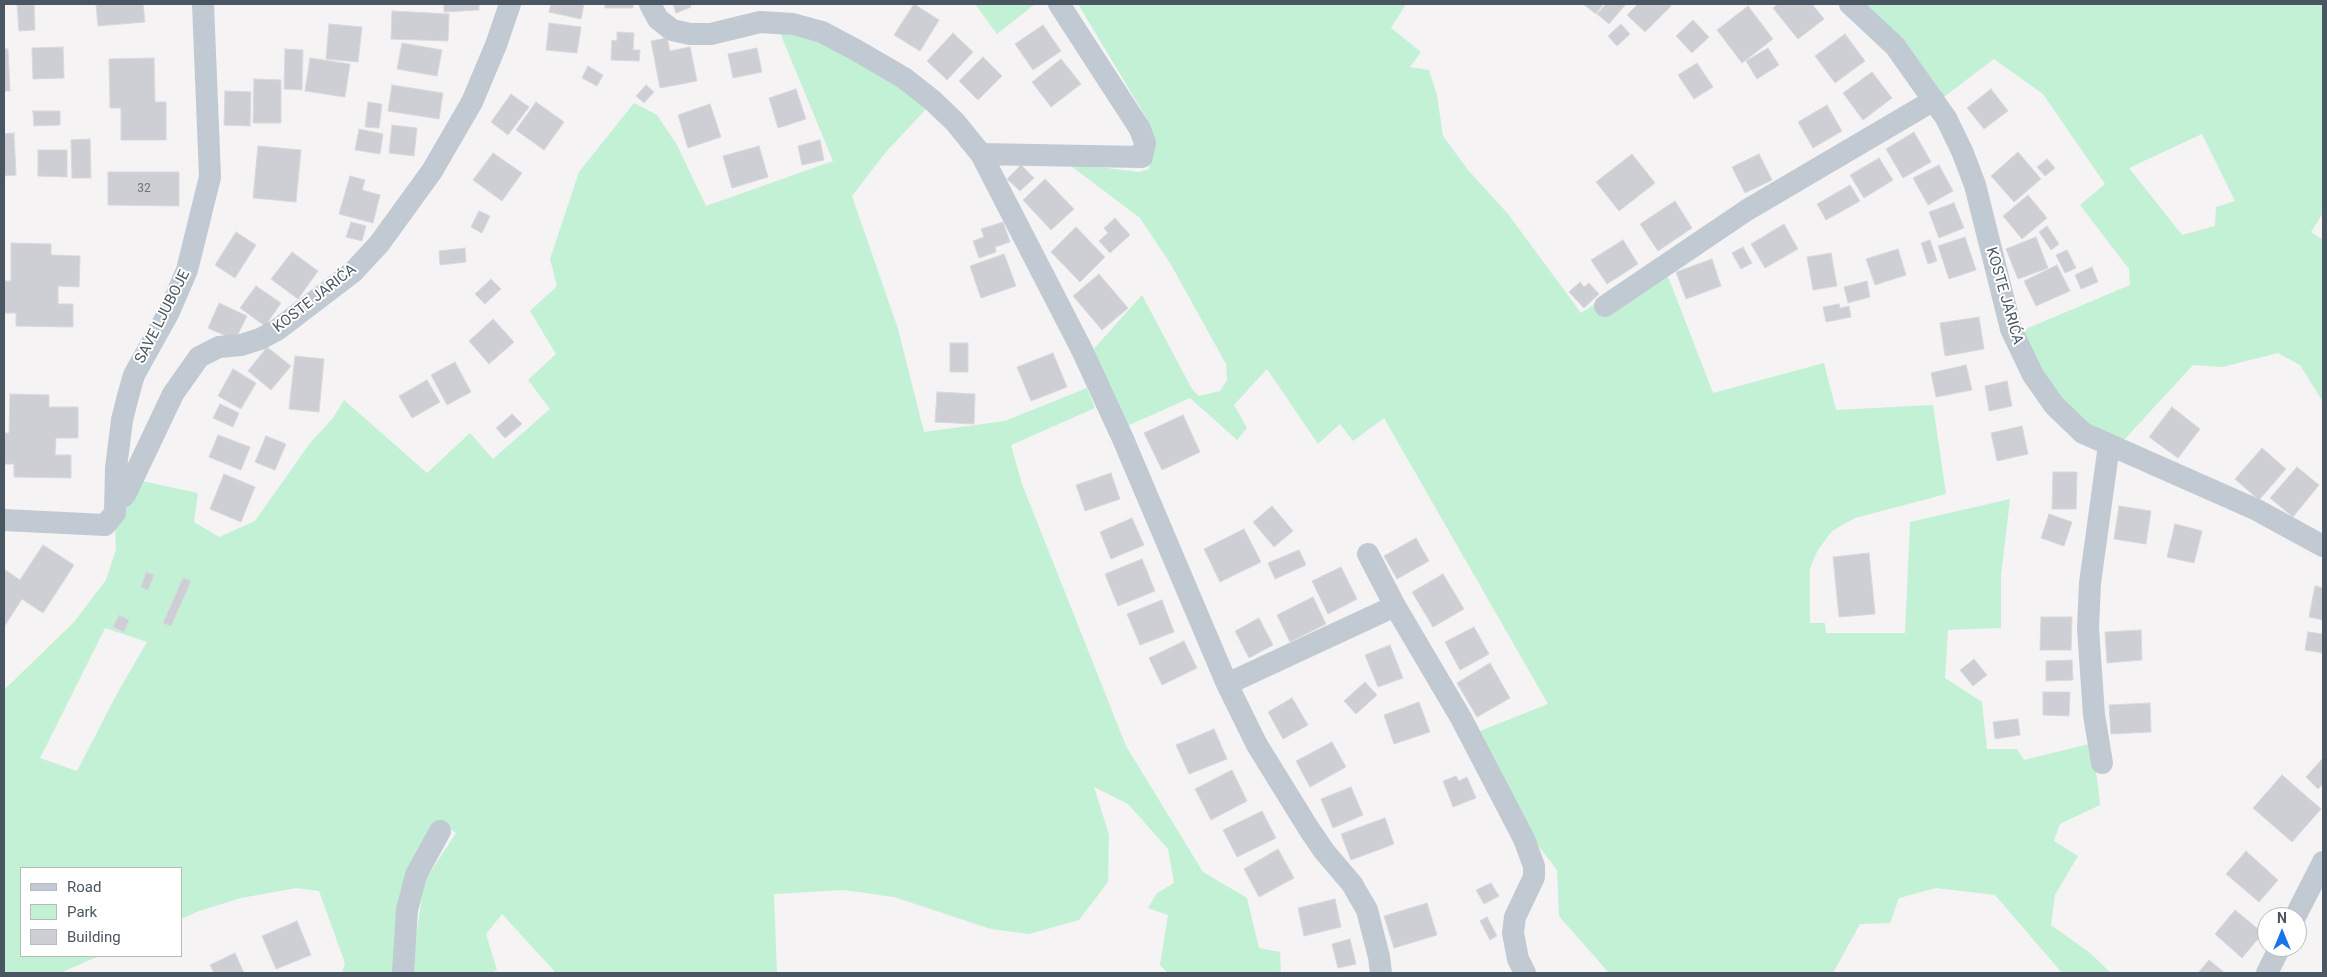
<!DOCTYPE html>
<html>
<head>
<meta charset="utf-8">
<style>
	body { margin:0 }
	#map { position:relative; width:2327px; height:977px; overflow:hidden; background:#f5f3f3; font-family:Roboto,sans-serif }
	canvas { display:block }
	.frame { position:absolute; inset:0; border:5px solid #4a5661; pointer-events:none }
	.legend { position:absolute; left:20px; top:867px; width:162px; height:90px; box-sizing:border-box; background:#fff; border:1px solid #b7bbc0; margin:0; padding:6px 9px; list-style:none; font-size:15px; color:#4a5661 }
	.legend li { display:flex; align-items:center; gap:10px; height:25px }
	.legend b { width:25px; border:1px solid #b7bbc0 }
	.north { position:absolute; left:2257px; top:907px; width:50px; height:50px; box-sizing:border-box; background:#fff; border:1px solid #b7bbc0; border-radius:50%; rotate:0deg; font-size:14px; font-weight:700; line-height:20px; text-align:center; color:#4a5661 }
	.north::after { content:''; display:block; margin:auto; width:18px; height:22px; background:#1a73e8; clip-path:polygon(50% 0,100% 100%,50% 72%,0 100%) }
</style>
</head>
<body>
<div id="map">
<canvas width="2327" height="977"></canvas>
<div class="frame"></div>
<ul class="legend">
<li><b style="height:6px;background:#c1cad2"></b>Road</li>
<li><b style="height:14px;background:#c3f1d5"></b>Park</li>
<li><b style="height:14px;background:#cdcfd5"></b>Building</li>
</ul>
<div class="north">N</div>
</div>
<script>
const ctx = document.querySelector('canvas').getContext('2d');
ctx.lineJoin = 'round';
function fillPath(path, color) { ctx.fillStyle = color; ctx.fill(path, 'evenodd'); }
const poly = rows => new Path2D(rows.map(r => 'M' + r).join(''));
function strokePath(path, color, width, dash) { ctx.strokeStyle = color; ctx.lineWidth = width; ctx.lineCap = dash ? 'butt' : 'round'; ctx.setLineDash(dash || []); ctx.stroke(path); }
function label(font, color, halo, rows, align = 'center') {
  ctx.font = font + ' Roboto,sans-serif'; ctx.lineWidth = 4; ctx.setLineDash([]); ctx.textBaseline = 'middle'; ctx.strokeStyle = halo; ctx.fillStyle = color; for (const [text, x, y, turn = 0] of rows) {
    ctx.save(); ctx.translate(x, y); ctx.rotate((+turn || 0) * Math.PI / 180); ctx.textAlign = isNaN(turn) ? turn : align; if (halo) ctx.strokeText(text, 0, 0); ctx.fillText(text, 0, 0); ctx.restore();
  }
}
const green = poly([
	[975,4,1035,4,997,34],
	[1078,4,1406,4,1391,28,1421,52,1410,67,1429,70,1437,95,1443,136,1468,170,1508,214,1581,313,1595,304,1667,274,1713,393,1824,363,1836,410,1933,405,1946,494,1855,518,1832,531,1818,550,1810,568,1810,623,1825,623,1826,633,1905,633,1910,522,2010,499,2001,576,2001,628,1948,630,1945,678,1982,702,1987,749,2017,749,2024,760,2093,743,2100,805,2060,824,2054,841,2078,856,2055,895,2051,925,2090,953,2111,973,2062,973,1995,895,1936,888,1899,898,1890,923,1860,924,1833,973,1609,973,1559,916,1557,870,1530,835,1480,731,1548,704,1384,418,1353,441,1340,424,1318,444,1267,369,1234,405,1247,428,1237,440,1190,398,1127,426,1092,351,1142,295,1192,389,1199,396,1220,391,1227,380,1226,364,1170,263,1140,218,1067,163,1139,172,1149,169,1152,146,1147,119],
	[1864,4,2323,4,2323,213,2311,232,2323,240,2323,402,2300,365,2278,353,2222,367,2193,365,2123,441,2087,425,2045,379,2021,331,2130,285,2129,269,2080,205,2105,184,2043,94,1994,59,1940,100],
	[2202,134,2235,201,2216,207,2215,226,2182,235,2129,168],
	[778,28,816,39,904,87,928,107,886,152,852,196,898,329,924,432,1005,421,1087,388,1095,408,1011,445,1022,484,1126,746,1203,872,1247,898,1259,948,1280,952,1281,971,1274,973,1168,973,1160,965,1168,915,1148,908,1157,893,1174,883,1168,849,1128,804,1094,787,1109,835,1108,882,1079,920,1029,934,991,929,894,897,843,890,774,894,777,973,556,973,502,914,486,934,497,970,491,973,411,973,424,882,456,833,440,822,393,973,342,973,345,963,319,891,296,888,241,898,199,911,181,919,181,868,21,868,21,956,99,956,60,973,4,973,4,690,74,622,106,580,116,549,115,527,142,481,198,493,194,522,219,537,255,521,310,443,333,418,344,400,427,473,470,433,493,459,550,409,528,380,556,354,530,311,557,286,550,259,579,172,634,103,657,115,677,145,706,206,833,161],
	[105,628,147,642,119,690,77,771,40,758]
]);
const building = poly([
	[17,4,34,4,35,30,19,31,17,4],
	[96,4,143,4,145,22,98,26,96,4],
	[444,4,479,4,479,10,444,12,444,4],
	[551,4,584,4,581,19,549,12,551,4],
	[605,4,633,4,633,8,605,8,605,4],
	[673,4,690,4,691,7,676,13,673,4],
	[914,4,939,20,920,51,894,35,914,4],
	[1583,4,1603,4,1596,14,1583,4],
	[1606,4,1626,4,1609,24,1597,14,1606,4],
	[1638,4,1669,4,1671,6,1645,32,1627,15,1638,4],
	[1778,4,1812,4,1824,19,1798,39,1773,8,1778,4],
	[1748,6,1773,39,1742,63,1717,30,1748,6],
	[392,11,449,14,448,41,391,39,392,11],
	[1693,20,1709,37,1692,53,1676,36,1693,20],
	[549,23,581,27,577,53,546,50,549,23],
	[329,24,362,27,358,62,326,59,329,24],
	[1621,24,1630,34,1617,46,1608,36,1621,24],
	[1043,25,1061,51,1033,70,1015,44,1043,25],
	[617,32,634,33,633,50,640,50,639,61,611,60,612,40,617,41,617,32],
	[953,33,973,52,947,80,927,61,953,33],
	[1845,34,1865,61,1835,83,1815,56,1845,34],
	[667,38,670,51,690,47,697,81,660,88,651,41,667,38],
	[402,43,442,50,437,76,397,69,402,43],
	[63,47,64,78,33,79,32,48,63,47],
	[757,48,762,72,733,78,728,54,757,48],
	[1768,48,1779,65,1757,79,1746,61,1768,48],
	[4,49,8,49,10,91,4,91,4,49],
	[285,49,303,50,302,90,284,89,285,49],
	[983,57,1002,76,978,100,959,81,983,57],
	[154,58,155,102,166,102,166,140,121,140,121,108,110,108,109,59,154,58],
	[310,58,350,64,345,97,305,91,310,58],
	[1061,59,1081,84,1051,107,1032,82,1061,59],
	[1697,63,1713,87,1694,99,1678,75,1697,63],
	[588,66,603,75,597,86,582,78,588,66],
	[1872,72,1892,98,1863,120,1843,93,1872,72],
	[254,79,281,80,281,123,253,123,254,79],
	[392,85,443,93,439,119,388,111,392,85],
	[646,85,654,92,644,103,636,96,646,85],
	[796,89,806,119,778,128,769,98,796,89],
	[1991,89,2008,111,1984,129,1967,108,1991,89],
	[225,91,251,92,250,126,224,125,225,91],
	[511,94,529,107,508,135,491,122,511,94],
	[368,102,382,104,379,128,365,127,368,102],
	[536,102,564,122,544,150,516,130,536,102],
	[710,104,721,137,688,148,678,115,710,104],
	[1827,105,1842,131,1813,148,1798,122,1827,105],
	[33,111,60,111,60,125,34,126,33,111],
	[392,125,417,128,414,156,389,153,392,125],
	[359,129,383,134,380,154,355,150,359,129],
	[1914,132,1931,162,1903,178,1886,149,1914,132],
	[14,133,16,175,4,176,4,134,14,133],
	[90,139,91,178,72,178,71,140,90,139],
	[820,140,824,160,802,165,798,146,820,140],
	[258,146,301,150,296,202,253,198,258,146],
	[759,146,768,177,732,188,723,156,759,146],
	[38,150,67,150,67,177,38,176,38,150],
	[2018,152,2041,179,2014,202,1991,176,2018,152],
	[493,153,522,173,502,201,473,180,493,153],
	[1632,154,1655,183,1619,211,1596,182,1632,154],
	[1759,154,1772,180,1745,193,1732,167,1759,154],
	[1879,158,1893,180,1864,198,1850,175,1879,158],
	[2047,159,2055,168,2045,176,2037,167,2047,159],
	[1021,165,1034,178,1020,191,1007,179,1021,165],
	[1939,165,1953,191,1928,205,1913,178,1939,165],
	[108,172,179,172,179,206,108,205,108,172],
	[350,176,365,180,362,190,380,195,373,223,339,214,350,176],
	[1045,179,1074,209,1051,230,1023,200,1045,179],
	[1850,185,1860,201,1826,220,1817,204,1850,185],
	[2028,195,2047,218,2022,239,2003,216,2028,195],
	[1675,201,1692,228,1658,251,1640,224,1675,201],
	[1954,203,1964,228,1939,238,1929,212,1954,203],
	[479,211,490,216,482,233,471,227,479,211],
	[1115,218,1130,235,1110,253,1099,241,1108,233,1104,228,1115,218],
	[351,222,366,226,362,241,346,237,351,222],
	[1003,222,1010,242,995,247,996,252,979,258,973,241,984,237,981,229,1003,222],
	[1784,224,1798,249,1765,268,1751,244,1784,224],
	[2047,226,2059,244,2051,250,2039,232,2047,226],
	[1076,227,1105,257,1080,282,1051,252,1076,227],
	[236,232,256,245,235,278,215,265,236,232],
	[1965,237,1976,270,1949,279,1938,246,1965,237],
	[2036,237,2048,268,2018,279,2006,249,2036,237],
	[1623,240,1638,264,1607,284,1591,260,1623,240],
	[1930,240,1937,261,1928,264,1921,243,1930,240],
	[11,243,51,244,51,255,80,256,79,287,58,286,58,304,73,304,73,327,16,326,16,313,4,313,4,281,11,281,11,243],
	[1743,247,1752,263,1741,269,1732,253,1743,247],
	[465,248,466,262,440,265,439,251,465,248],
	[1898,249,1906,275,1875,285,1866,259,1898,249],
	[2067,250,2076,268,2065,273,2056,255,2067,250],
	[292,252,318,271,298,299,271,279,292,252],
	[1831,253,1837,286,1813,290,1807,257,1831,253],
	[1004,254,1016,286,981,298,970,266,1004,254],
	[1712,259,1721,286,1686,299,1676,272,1712,259],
	[2057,265,2070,291,2036,306,2024,281,2057,265],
	[2092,267,2098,282,2081,289,2075,275,2092,267],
	[1099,274,1128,308,1102,330,1073,296,1099,274],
	[491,279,501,289,485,304,475,294,491,279],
	[1867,281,1870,297,1848,303,1844,287,1867,281],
	[1580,282,1584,287,1589,283,1599,294,1584,308,1569,292,1580,282],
	[256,286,281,303,265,326,240,308,256,286],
	[219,303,247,316,235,340,208,328,219,303],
	[1839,304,1840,308,1849,306,1851,317,1826,322,1823,307,1839,304],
	[1979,317,1984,349,1945,356,1940,323,1979,317],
	[493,319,514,342,489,364,469,341,493,319],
	[950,343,968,343,968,372,950,372,950,343],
	[267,347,291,366,271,390,248,371,267,347],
	[1053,353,1067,387,1031,401,1017,367,1053,353],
	[295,356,324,359,319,412,289,409,295,356],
	[455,362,471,392,447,405,431,375,455,362],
	[1966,365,1972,390,1936,397,1931,373,1966,365],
	[233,369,256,383,241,409,218,396,233,369],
	[427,380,440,402,412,418,399,396,427,380],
	[2007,381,2012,406,1989,411,1985,386,2007,381],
	[937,392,975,394,974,424,935,422,937,392],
	[10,394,49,395,49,407,78,407,78,438,56,438,55,455,71,455,71,478,14,477,14,464,4,464,4,433,9,433,10,394],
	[220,404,239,413,233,427,213,418,220,404],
	[2172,407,2200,429,2178,458,2149,437,2172,407],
	[512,414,522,424,505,438,496,428,512,414],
	[1183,415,1200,452,1162,470,1144,433,1183,415],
	[2022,426,2028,454,1997,461,1991,433,2022,426],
	[218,435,250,447,241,470,209,457,218,435],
	[266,436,286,444,275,470,255,462,266,436],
	[2262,448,2286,469,2259,500,2235,479,2262,448],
	[2297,467,2319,485,2293,517,2270,498,2297,467],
	[2053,472,2077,472,2076,509,2052,509,2053,472],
	[1111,473,1120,499,1085,511,1076,485,1111,473],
	[224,474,255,487,241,522,210,509,224,474],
	[1272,506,1293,531,1274,547,1253,522,1272,506],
	[2119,506,2151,511,2146,544,2114,539,2119,506],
	[2049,514,2072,522,2064,546,2041,538,2049,514],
	[1132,518,1144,545,1111,559,1100,532,1132,518],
	[2175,524,2202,531,2194,563,2167,557,2175,524],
	[1244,529,1261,562,1220,582,1204,549,1244,529],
	[1416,538,1429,561,1397,579,1384,556,1416,538],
	[43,545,74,565,43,613,22,599,4,627,4,569,20,580,43,545],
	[1299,550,1306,565,1275,579,1268,563,1299,550],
	[1869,553,1875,614,1839,617,1833,557,1869,553],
	[1142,559,1155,591,1118,606,1105,574,1142,559],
	[1341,567,1357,599,1328,614,1312,581,1341,567],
	[146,572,154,575,148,590,141,587,146,572],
	[1443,574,1464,609,1433,627,1412,592,1443,574],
	[183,578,191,581,171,626,163,623,183,578],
	[2315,586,2323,588,2323,620,2309,617,2315,586],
	[1313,597,1326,624,1290,642,1277,615,1313,597],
	[1162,600,1174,632,1140,645,1127,614,1162,600],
	[119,615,129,620,124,632,113,627,119,615],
	[2041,617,2072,617,2071,650,2040,650,2041,617],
	[1259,618,1273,645,1249,658,1235,631,1259,618],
	[1474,627,1489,654,1460,670,1445,642,1474,627],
	[2141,630,2142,660,2107,663,2105,632,2141,630],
	[2308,632,2323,634,2323,653,2305,650,2308,632],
	[1184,641,1197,668,1162,685,1149,658,1184,641],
	[1390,645,1403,678,1378,687,1365,655,1390,645],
	[1974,659,1987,675,1973,686,1960,670,1974,659],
	[2072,660,2073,680,2046,681,2046,661,2072,660],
	[1490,663,1510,698,1477,717,1457,683,1490,663],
	[1365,682,1377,695,1356,714,1344,701,1365,682],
	[2043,692,2070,692,2069,716,2043,715,2043,692],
	[1292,698,1308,725,1283,739,1268,712,1292,698],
	[1419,702,1430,732,1394,744,1384,715,1419,702],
	[2150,703,2151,732,2111,734,2109,705,2150,703],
	[2018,719,2020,735,1995,739,1993,722,2018,719],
	[1214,729,1227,759,1189,774,1176,745,1214,729],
	[1332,742,1346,767,1310,787,1296,761,1332,742],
	[2323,758,2323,784,2318,789,2306,777,2323,758],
	[1232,770,1247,801,1211,820,1195,789,1232,770],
	[2282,775,2321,809,2292,842,2253,808,2282,775],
	[1456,776,1459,781,1467,777,1476,798,1453,807,1443,781,1456,776],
	[1351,787,1363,815,1333,828,1321,799,1351,787],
	[1262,811,1276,838,1237,857,1223,830,1262,811],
	[1385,818,1394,844,1351,860,1341,834,1385,818],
	[1278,849,1294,878,1259,897,1244,869,1278,849],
	[2246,851,2278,880,2259,902,2226,874,2246,851],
	[1491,883,1499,896,1484,904,1476,890,1491,883],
	[1335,899,1341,927,1304,936,1298,908,1335,899],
	[1427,903,1437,935,1394,948,1384,916,1427,903],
	[2235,910,2263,933,2242,958,2215,934,2235,910],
	[1487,917,1497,936,1490,940,1480,921,1487,917],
	[297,921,311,955,276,969,262,936,297,921],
	[1350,939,1356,964,1338,968,1332,944,1350,939],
	[235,953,244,973,214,973,210,965,235,953],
	[2209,960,2225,973,2198,973,2209,960]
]);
const street = poly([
	[650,4,658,19,672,30,690,34,711,34,760,22,793,24,822,32,856,50,904,78,932,100,955,122,981,154,1082,350,1123,439,1227,684,1257,745,1309,829,1324,851,1352,884,1367,910,1379,957,1381,973],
	[1850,4,1895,46,1946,118,1962,151,1975,185,2011,329,2033,375,2054,405,2083,433,2257,510,2323,546],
	[981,154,1142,157,1145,143,1140,129,1059,4],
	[1605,306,1747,210,1934,100],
	[116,498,123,497,126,493,173,394,199,357,219,347,241,345,260,339,277,330,353,272,379,244,432,171,472,102,496,45,510,4],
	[4,520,105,525,115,513,116,468,122,420,128,396,134,375,169,312,187,270,210,177,203,4],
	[1368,554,1395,606,1461,718,1524,839,1534,866,1534,877,1515,917,1513,933,1518,959,1525,973],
	[1227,684,1395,606],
	[2102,763,2094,715,2088,628,2090,583,2109,445],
	[2295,917,2323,862],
	[403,973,407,910,416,875,440,831],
	[2267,973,2280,947]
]);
const numberNames = [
	["32",144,189]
];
const streetNames = [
	["KOSTE JARIĆA",2004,296,74],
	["KOSTE JARIĆA",315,299,-38],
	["SAVE LJUBOJE",163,317,-63]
];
fillPath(green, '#c3f1d5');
fillPath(building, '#cdcfd5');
strokePath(building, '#d7d9de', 1);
strokePath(street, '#c1cad2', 22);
label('12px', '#6b747e', null, numberNames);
label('15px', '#4a5661', '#fff', streetNames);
</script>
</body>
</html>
